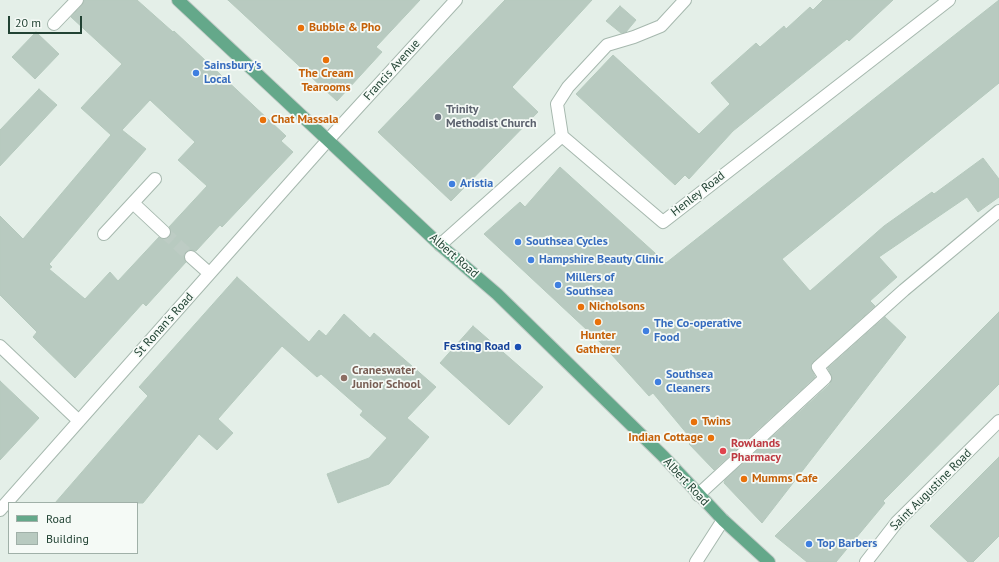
<!DOCTYPE html>
<html>
<head>
<meta charset="utf-8">
<style>
	body { margin:0 }
	#map { position:relative; width:999px; height:562px; overflow:hidden; background:#e4efe8; font-family:"PT Sans",sans-serif }
	canvas { display:block }
	.legend { position:absolute; left:8px; top:502px; width:130px; height:52px; box-sizing:border-box; background:#f5faf6; border:1px solid #a0b0a8; margin:0; padding:5px 7px; list-style:none; font-size:12px; color:#214233 }
	.legend li { display:flex; align-items:center; gap:8px; height:20px }
	.legend b { width:20px; border:1px solid #a0b0a8 }
	.scale { position:absolute; left:8px; top:16px; width:74px; height:18px; box-sizing:border-box; border:2px solid #214233; border-top:0; padding-left:5px; font-size:12px; line-height:14px; white-space:nowrap; color:#214233; -webkit-text-stroke:3px #f5faf6; paint-order:stroke }
</style>
</head>
<body>
<div id="map">
<canvas width="999" height="562"></canvas>
<ul class="legend">
<li><b style="height:5px;background:#64a88a"></b>Road</li>
<li><b style="height:11px;background:#b8cac0"></b>Building</li>
</ul>
<div class="scale">20 m</div>
</div>
<script>
const ctx = document.querySelector('canvas').getContext('2d');
ctx.lineJoin = 'round';
function fillPath(path, color) { ctx.fillStyle = color; ctx.fill(path, 'evenodd'); }
const poly = rows => new Path2D(rows.map(r => 'M' + r).join(''));
function strokePath(path, color, width, dash) { ctx.strokeStyle = color; ctx.lineWidth = width; ctx.lineCap = dash ? 'butt' : 'round'; ctx.setLineDash(dash || []); ctx.stroke(path); }
function label(font, color, halo, rows, align = 'center') {
  ctx.font = font + ' "PT Sans",sans-serif'; ctx.lineWidth = 3.5; ctx.setLineDash([]); ctx.textBaseline = 'middle'; ctx.strokeStyle = halo; ctx.fillStyle = color; for (const [text, x, y, turn = 0] of rows) {
    ctx.save(); ctx.translate(x, y); ctx.rotate((+turn || 0) * Math.PI / 180); ctx.textAlign = isNaN(turn) ? turn : align; if (halo) ctx.strokeText(text, 0, 0); ctx.fillText(text, 0, 0); ctx.restore();
  }
}
const building = poly([
	[85,0,137,0,173,32,174,31,286,136,281,141,293,152,222,227,220,225,196,251,192,250,186,252,184,256,186,262,146,306,143,303,75,378,33,337,37,332,0,295,0,216,23,239,111,135,81,108,122,64,71,17,85,0],
	[150,100,195,142,178,160,207,186,169,227,171,233,169,237,163,239,159,237,118,281,110,272,85,299,49,269,52,267,49,264,146,149,122,130,150,100],
	[228,0,420,0,376,47,382,52,337,101,228,0],
	[505,0,592,0,512,87,538,112,451,201,378,132,505,0],
	[823,0,893,0,849,41,847,39,733,131,689,179,685,175,675,185,576,94,613,55,699,134,730,104,711,83,756,43,760,47,784,26,786,29,810,7,813,10,823,0],
	[999,0,999,83,782,259,810,291,884,226,932,192,934,194,983,158,999,179,999,197,978,212,967,197,879,257,897,277,870,301,875,306,813,362,811,368,815,377,714,470,689,444,693,441,653,393,649,396,602,344,484,234,520,202,525,207,560,167,666,263,999,0],
	[620,6,636,20,626,32,621,33,606,21,620,6],
	[36,32,59,54,35,79,12,57,36,32],
	[39,89,57,105,0,166,0,130,39,89],
	[237,277,309,342,319,330,326,336,344,314,370,338,374,333,436,387,407,418,429,437,389,484,338,503,327,474,369,458,387,438,360,415,363,411,321,374,317,377,282,346,218,419,233,433,217,450,199,434,143,503,55,503,148,396,139,387,237,277],
	[999,312,999,384,883,501,885,503,836,562,807,562,775,536,999,312],
	[885,317,906,337,762,523,724,483,725,480,830,384,832,377,828,368,885,317],
	[473,326,543,387,509,425,440,363,473,326],
	[0,381,39,418,0,460,0,381],
	[999,457,999,536,973,562,968,562,930,526,999,457]
]);
const minorTunnel = poly([
	[164,232,191,257]
]);
const minor = poly([
	[54,24,77,0],
	[562,136,557,104,568,87,607,45,634,37,661,26,685,0],
	[133,203,164,232],
	[104,234,155,179],
	[440,245,562,136,663,222,949,0],
	[191,257,209,273],
	[0,346,79,421],
	[698,495,825,378,818,367,904,290,999,211],
	[0,510,328,140,456,0],
	[696,562,723,520],
	[866,562,897,522,999,421]
]);
const major = poly([
	[178,0,440,245,497,294,664,457,723,520,769,562]
]);
const markers = [
	[301,28,4,"#e8710a"],
	[326,60,4,"#e8710a"],
	[196,73,4,"#3f7fe0"],
	[438,117,4,"#6b7280"],
	[263,120,4,"#e8710a"],
	[452,184,4,"#3f7fe0"],
	[518,242,4,"#3f7fe0"],
	[531,260,4,"#3f7fe0"],
	[558,285,4,"#3f7fe0"],
	[581,307,4,"#e8710a"],
	[598,322,4,"#e8710a"],
	[646,331,4,"#3f7fe0"],
	[518,347,4,"#1a4fb4"],
	[344,378,4,"#8d6e63"],
	[658,382,4,"#3f7fe0"],
	[694,422,4,"#e8710a"],
	[711,438,4,"#e8710a"],
	[723,451,4,"#e0444e"],
	[744,479,4,"#e8710a"],
	[809,544,4,"#3f7fe0"]
];
const foodNames = [
	["Bubble & Pho",309,28],
	["The Cream",326,74,"center"],
	["Tearooms",326,88,"center"],
	["Chat Massala",271,120],
	["Nicholsons",589,307],
	["Hunter",598,336,"center"],
	["Gatherer",598,350,"center"],
	["Twins",702,422],
	["Indian Cottage",703,438,"right"],
	["Mumms Cafe",752,479]
];
const shopNames = [
	["Sainsbury's",204,66],
	["Local",204,80],
	["Aristia",460,184],
	["Southsea Cycles",526,242],
	["Hampshire Beauty Clinic",539,260],
	["Millers of",566,278],
	["Southsea",566,292],
	["The Co-operative",654,324],
	["Food",654,338],
	["Southsea",666,375],
	["Cleaners",666,389],
	["Top Barbers",817,544]
];
const streetNames = [
	["Francis Avenue",392,70,-48],
	["Henley Road",698,194,-38],
	["Albert Road",454,256,41],
	["St Ronan's Road",164,325,-48],
	["Albert Road",686,482,47],
	["Saint Augustine Road",931,490,-45]
];
const worshipNames = [
	["Trinity",446,110],
	["Methodist Church",446,124]
];
const transitNames = [
	["Festing Road",510,347]
];
const educationNames = [
	["Craneswater",352,371],
	["Junior School",352,385]
];
const healthNames = [
	["Rowlands",731,444],
	["Pharmacy",731,458]
];
fillPath(building, '#b8cac0');
strokePath(building, '#b5c9bd', 1);
strokePath(minorTunnel, '#bdccc4', 12, [12, 6]);
strokePath(minor, '#a6b8ae', 14);
strokePath(major, '#c1cac6', 14);
strokePath(minor, '#fff', 12);
strokePath(major, '#64a88a', 12);
for (const [x, y, r, color] of markers) { const dot = new Path2D(); dot.arc(x, y, r, 0, 2 * Math.PI); ctx.fillStyle = color; ctx.fill(dot); strokePath(dot, '#f5faf6', 1.5); }
label('bold 12px', '#c56008', '#f5faf6', foodNames, 'left');
label('bold 12px', '#366cbe', '#f5faf6', shopNames, 'left');
label('12px', '#214233', '#f5faf6', streetNames);
label('bold 12px', '#5b616d', '#f5faf6', worshipNames, 'left');
label('bold 12px', '#164399', '#f5faf6', transitNames, 'right');
label('bold 12px', '#785e54', '#f5faf6', educationNames, 'left');
label('bold 12px', '#be3a42', '#f5faf6', healthNames, 'left');
</script>
</body>
</html>
